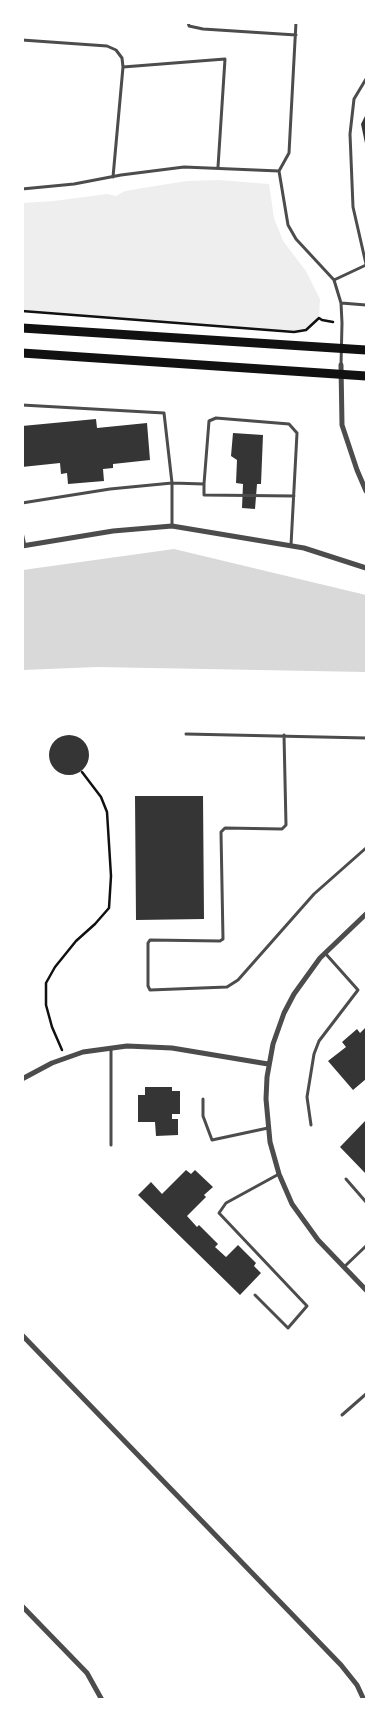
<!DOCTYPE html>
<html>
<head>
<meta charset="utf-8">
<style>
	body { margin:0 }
	#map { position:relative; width:389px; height:1722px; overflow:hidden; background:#fff; font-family:"PT Serif",serif }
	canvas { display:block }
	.frame { position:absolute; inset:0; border:24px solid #fff; pointer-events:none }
</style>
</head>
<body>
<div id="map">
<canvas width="389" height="1722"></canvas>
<div class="frame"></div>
</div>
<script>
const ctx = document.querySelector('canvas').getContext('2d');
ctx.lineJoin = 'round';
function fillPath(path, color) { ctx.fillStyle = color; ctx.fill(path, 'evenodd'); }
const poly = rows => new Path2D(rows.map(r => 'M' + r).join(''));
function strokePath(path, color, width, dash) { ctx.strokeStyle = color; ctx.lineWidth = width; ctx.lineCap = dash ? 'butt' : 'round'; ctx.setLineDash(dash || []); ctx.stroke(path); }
const green = poly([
	[219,180,269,184,274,218,283,241,306,271,320,299,319,318,306,330,294,332,23,311,22,203,54,201,107,194,116,196,125,191,155,186,187,181]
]);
const water = poly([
	[174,549,366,595,366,672,97,667,23,670,23,570]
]);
const building = poly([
	[366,114,366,148,361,124],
	[96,419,97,428,147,423,150,460,113,464,113,468,103,469,104,481,68,484,67,473,61,474,60,463,22,467,22,426],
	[233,433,263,435,261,484,257,484,255,509,242,508,243,484,236,483,237,460,231,456],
	'49 755a20 20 0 1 1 40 0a20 20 0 1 1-40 0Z',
	[135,796,203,796,204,919,136,920],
	[366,1027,366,1079,353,1090,328,1061,346,1047,342,1042,357,1029,360,1033],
	[145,1087,172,1087,172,1091,180,1091,180,1114,172,1114,172,1119,178,1119,178,1135,156,1136,155,1122,138,1122,138,1095,145,1095],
	[366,1120,366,1174,340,1147],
	[186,1170,191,1174,195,1170,213,1187,204,1195,206,1197,187,1216,197,1227,199,1225,218,1244,215,1247,226,1257,238,1245,256,1263,254,1266,261,1273,240,1295,138,1195,151,1182,162,1194]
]);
const path = poly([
	[22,311,294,332,306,330,319,318,322,320,333,322],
	[62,1050,52,1027,46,1005,46,983,55,967,76,941,95,924,109,908,111,876,107,812,101,797,82,772]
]);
const service = poly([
	[188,22,189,26,203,29,296,35],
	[296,22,289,153,279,171,288,225,296,239,334,280,341,303,342,323,341,365],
	[22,40,107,46,116,50,122,58,123,67,113,177],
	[123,67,225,59,218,167],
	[366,79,354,99,350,134,353,207,366,264],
	[22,189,74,184,121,175,184,167,279,171],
	[334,280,366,265],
	[341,303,366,305],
	[22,405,164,413,172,483,172,525],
	[204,484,204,495,294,496],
	[22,503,110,489,172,483,204,484,209,421,216,418,289,424,297,433,291,545],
	[22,532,25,546],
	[186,734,366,738],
	[284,735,286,825,282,829,225,828,221,832,223,939,220,941,150,940,148,943,148,986,150,990,227,987,238,980,314,894,366,848],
	[111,1048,111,1145],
	[203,1099,203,1116,212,1140,268,1128],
	[311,1125,307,1097,314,1054,319,1041,358,990,325,953],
	[346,1179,366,1202],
	[344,1267,366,1246],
	[255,1295,288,1328,307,1306,219,1213,226,1203,279,1174],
	[342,1415,366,1394]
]);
const minor = poly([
	[341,365,342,425,357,470,366,491],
	[22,546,113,531,172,526,304,548,366,568],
	[366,914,320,958,294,994,284,1013,273,1044,267,1077,266,1099,270,1142,279,1174,292,1204,318,1240,366,1290],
	[22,1079,52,1063,83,1052,127,1046,172,1048,268,1064],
	[22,1335,341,1665,357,1685,364,1700],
	[22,1606,87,1673,102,1700]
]);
const primary = poly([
	[22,328,366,350],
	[22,353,366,376]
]);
fillPath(green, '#eee');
fillPath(water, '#d9d9d9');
fillPath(building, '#353535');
strokePath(path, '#111', 2.5);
strokePath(service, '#4c4c4c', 3);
strokePath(minor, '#4c4c4c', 5);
strokePath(primary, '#111', 9);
</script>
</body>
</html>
